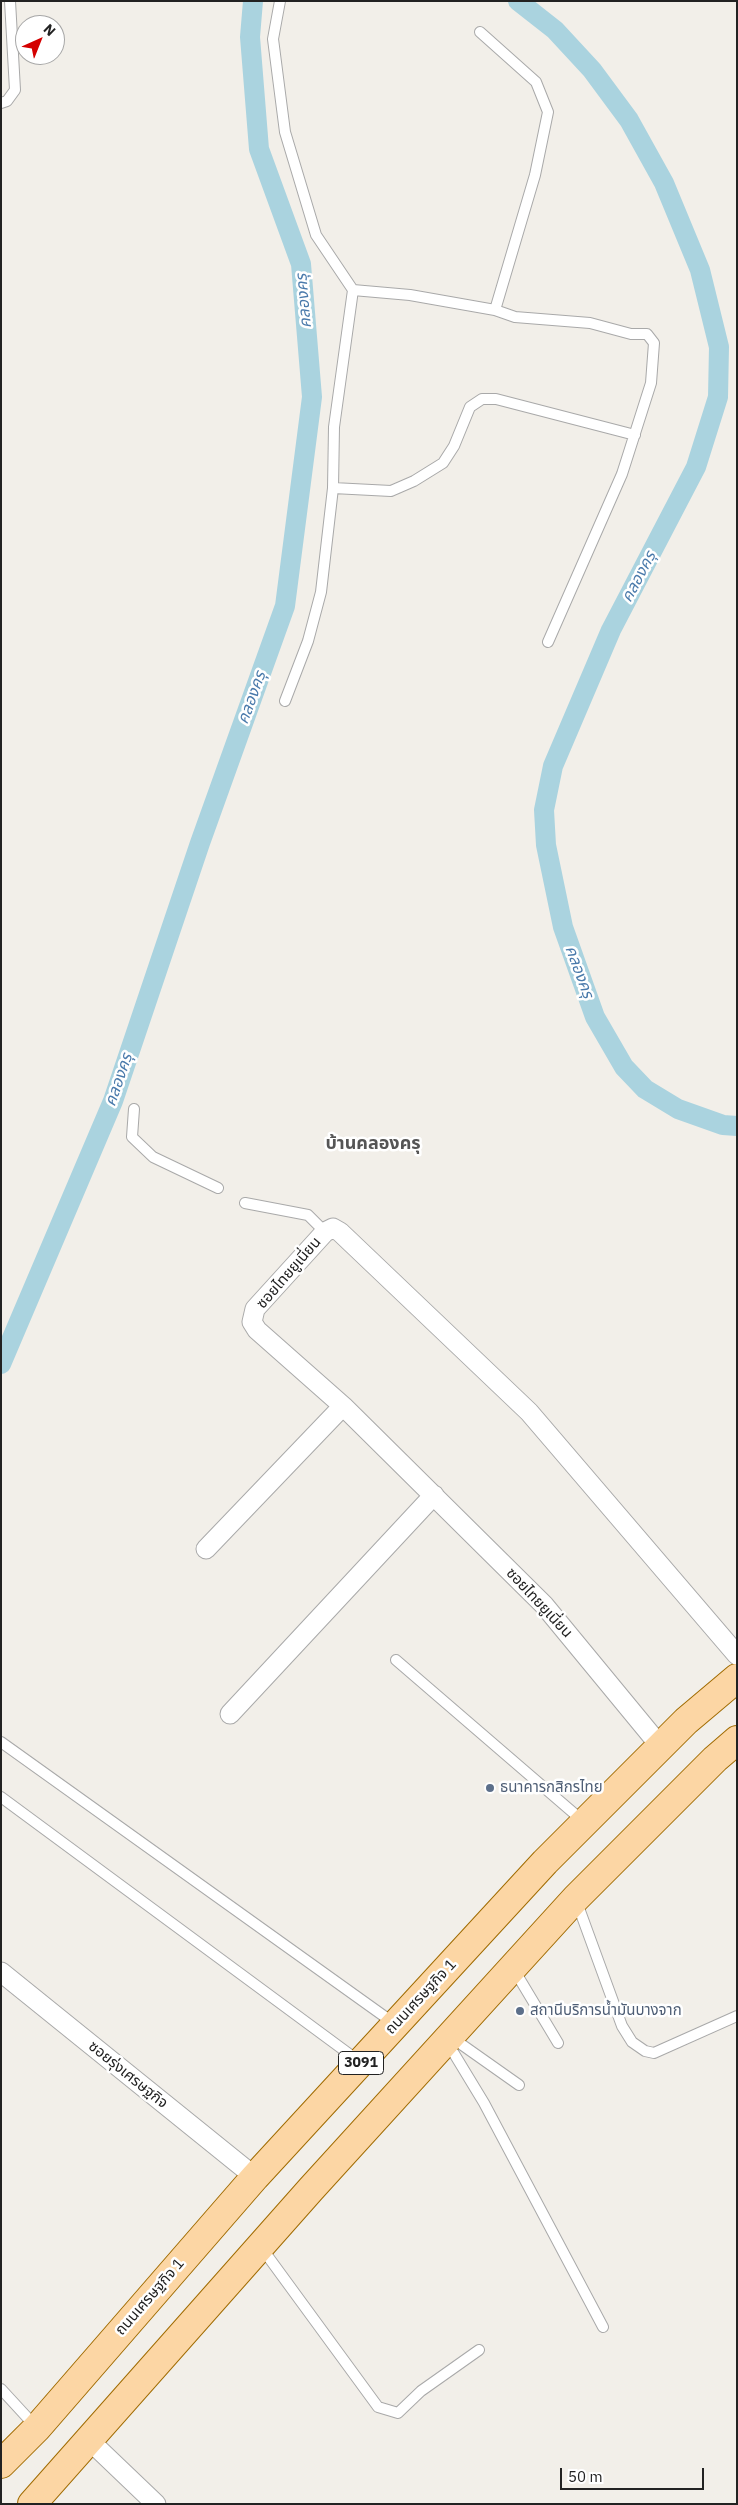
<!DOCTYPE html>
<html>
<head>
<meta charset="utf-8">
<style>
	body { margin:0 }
	#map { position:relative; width:738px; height:2505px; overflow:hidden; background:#f2efe9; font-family:"IBM Plex Sans",sans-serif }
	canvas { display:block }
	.frame { position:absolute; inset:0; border:2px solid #222; pointer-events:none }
	.north { position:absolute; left:15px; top:15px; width:50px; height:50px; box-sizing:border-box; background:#fff; border:1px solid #a7a7a7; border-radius:50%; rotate:44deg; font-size:14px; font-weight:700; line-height:20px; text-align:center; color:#222 }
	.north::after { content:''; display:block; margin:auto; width:18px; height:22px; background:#d40000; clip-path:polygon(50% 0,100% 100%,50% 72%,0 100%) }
	.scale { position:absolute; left:560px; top:2468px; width:144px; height:22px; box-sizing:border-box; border:2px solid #222; border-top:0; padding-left:6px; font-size:15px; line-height:18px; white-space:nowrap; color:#222; -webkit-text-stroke:4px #fff; paint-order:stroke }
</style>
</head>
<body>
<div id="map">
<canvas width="738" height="2505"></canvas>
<div class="frame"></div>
<div class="north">N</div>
<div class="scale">50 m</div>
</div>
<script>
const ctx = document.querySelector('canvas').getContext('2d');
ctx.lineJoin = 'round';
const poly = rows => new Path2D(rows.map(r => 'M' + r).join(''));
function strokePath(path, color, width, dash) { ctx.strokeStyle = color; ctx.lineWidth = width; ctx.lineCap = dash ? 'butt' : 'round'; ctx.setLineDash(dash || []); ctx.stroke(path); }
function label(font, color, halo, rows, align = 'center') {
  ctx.font = font + ' "IBM Plex Sans","Noto Sans Thai",sans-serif'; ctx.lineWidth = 5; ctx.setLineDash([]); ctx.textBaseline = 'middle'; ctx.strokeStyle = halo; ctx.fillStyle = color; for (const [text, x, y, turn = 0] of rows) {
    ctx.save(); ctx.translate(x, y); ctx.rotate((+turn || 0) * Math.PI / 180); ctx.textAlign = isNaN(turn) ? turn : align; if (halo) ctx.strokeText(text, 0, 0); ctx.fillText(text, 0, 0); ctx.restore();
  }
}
const canal = poly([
	[518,1,555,30,592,70,629,120,664,183,700,270,719,347,718,397,696,467,611,630,553,766,544,810,546,845,563,927,595,1017,624,1067,645,1089,678,1109,723,1125,737,1126],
	[1,1364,113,1101,200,843,285,606,312,397,301,264,259,149,250,37,253,1]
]);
const service = poly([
	[280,1,273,39,285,132,316,235,353,290,410,295,495,310,515,317,590,323,631,334,647,334,654,343,651,383,622,474,548,642],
	[480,32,536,82,548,112,535,175,495,310],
	[1,103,7,101,15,90,10,1],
	[333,488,391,491,414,481,443,463,454,446,470,407,482,399,496,399,635,435],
	[285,701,308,641,321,592,333,488,334,427,353,290],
	[134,1109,132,1137,153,1157,218,1188],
	[245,1203,308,1215,325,1232],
	[396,1660,584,1822],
	[1,1742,395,2024],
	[1,1797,360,2062],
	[576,1900,622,2026,632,2042,645,2051,654,2053,737,2016],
	[513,1968,558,2043],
	[451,2037,519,2085],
	[447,2042,484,2103,603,2327],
	[261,2247,378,2407,398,2413,421,2391,479,2350],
	[1,2389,36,2427]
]);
const minor = poly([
	[206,1549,343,1406],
	[230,1714,434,1495],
	[661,1747,544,1605,343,1406,257,1330,252,1322,255,1309,325,1232,333,1228,340,1232,529,1412,737,1655],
	[1,1972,255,2177],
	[89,2440,156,2504]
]);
const primary = poly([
	[1,2464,37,2428,255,2177,545,1862,686,1721,737,1678],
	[32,2504,311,2189,576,1898,715,1759,737,1740]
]);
const markers = [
	[490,1788,5,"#5c6f8a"],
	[520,2011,5,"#5c6f8a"]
];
const shields = [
	[361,2063,45]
];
const shieldNames = [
	["3091",361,2063]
];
const streetNames = [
	["ซอยไทยยูเนี่ยน",289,1273,-49],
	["ซอยไทยยูเนี่ยน",539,1603,47],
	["ถนนเศรษฐกิจ 1",421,1997,-47],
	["ซอยรุ่งเศรษฐกิจ",128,2075,39],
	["ถนนเศรษฐกิจ 1",150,2297,-49]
];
const serviceNames = [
	["ธนาคารกสิกรไทย",500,1788],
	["สถานีบริการน้ำมันบางจาก",530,2011]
];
const waterNames = [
	["คลองครุ",304,301,-95],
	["คลองครุ",639,577,-62],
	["คลองครุ",252,698,-70],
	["คลองครุ",579,972,70],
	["คลองครุ",119,1080,-71]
];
const quarterNames = [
	["บ้านคลองครุ",373,1144]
];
strokePath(canal, '#aad3df', 20);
strokePath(service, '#a9a9a9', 12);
strokePath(minor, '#a9a9a9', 21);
strokePath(primary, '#a06b00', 30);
strokePath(service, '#fff', 10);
strokePath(minor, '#fff', 19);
strokePath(primary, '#fcd6a4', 28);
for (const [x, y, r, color] of markers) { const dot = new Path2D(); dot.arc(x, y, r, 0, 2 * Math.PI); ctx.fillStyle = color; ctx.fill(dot); strokePath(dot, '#fff', 2); }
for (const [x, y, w] of shields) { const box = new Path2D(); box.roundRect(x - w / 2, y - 11.5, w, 23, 4); ctx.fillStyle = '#fff'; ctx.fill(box); strokePath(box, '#222', 1); }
label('bold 14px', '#222', null, shieldNames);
label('15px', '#222', '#fff', streetNames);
label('15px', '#4e5e75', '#fff', serviceNames, 'left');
label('italic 16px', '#4a7aab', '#fff', waterNames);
label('bold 18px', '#555', '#fff', quarterNames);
</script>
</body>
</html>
